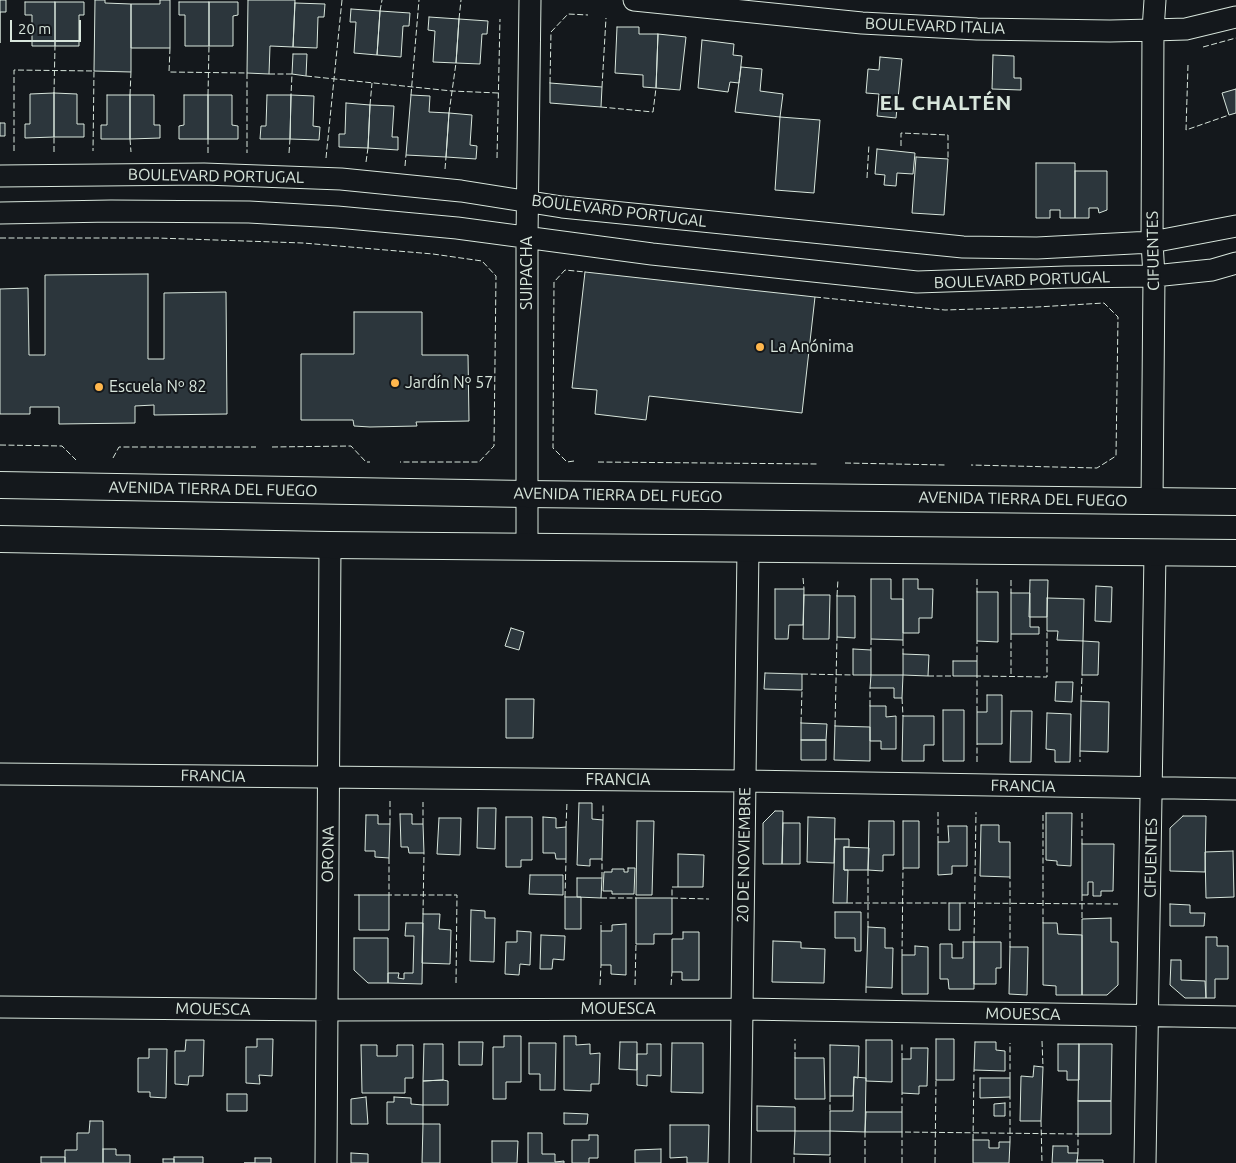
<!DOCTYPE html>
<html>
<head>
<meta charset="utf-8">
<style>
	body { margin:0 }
	#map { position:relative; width:1236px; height:1163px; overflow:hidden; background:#14181c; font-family:Ubuntu,sans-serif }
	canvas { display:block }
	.scale { position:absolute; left:10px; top:20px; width:71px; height:22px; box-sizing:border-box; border:2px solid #d8e6dc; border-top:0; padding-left:6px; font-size:15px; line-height:18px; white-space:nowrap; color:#d8e6dc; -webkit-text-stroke:4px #14181c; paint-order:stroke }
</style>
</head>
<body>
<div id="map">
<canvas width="1236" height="1163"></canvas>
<div class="scale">20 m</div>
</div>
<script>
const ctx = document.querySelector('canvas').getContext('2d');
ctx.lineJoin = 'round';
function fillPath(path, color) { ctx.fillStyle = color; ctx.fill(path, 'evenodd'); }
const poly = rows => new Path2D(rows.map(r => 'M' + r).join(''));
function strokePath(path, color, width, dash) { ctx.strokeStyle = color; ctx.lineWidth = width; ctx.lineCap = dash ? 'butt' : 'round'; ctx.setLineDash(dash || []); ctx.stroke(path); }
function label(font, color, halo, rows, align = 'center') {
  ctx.font = font + ' Ubuntu,sans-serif'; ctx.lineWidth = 4; ctx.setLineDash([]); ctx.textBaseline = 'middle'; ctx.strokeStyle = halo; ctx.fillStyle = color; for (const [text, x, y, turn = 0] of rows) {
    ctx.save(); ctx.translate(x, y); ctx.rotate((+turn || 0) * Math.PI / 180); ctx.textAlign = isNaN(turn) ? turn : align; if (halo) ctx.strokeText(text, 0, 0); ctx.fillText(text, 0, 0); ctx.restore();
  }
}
const building = poly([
	[0,0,6,0,6,12,0,12,0,43,0,0],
	[95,0,105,0,105,3,131,4,131,72,94,71,95,0],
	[160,0,170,0,170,48,131,48,131,4,160,4,160,0],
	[248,0,295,0,293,47,270,46,269,74,247,73,248,0],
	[25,2,55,2,55,46,32,46,32,15,25,15,25,2],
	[55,2,84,2,84,15,79,15,79,46,55,46,55,2],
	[179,2,209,2,209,46,185,46,185,15,179,15,179,2],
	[209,2,238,2,238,15,233,16,233,46,209,46,209,2],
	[295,3,325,4,324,17,318,17,317,48,293,47,295,3],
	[351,9,380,11,377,55,354,53,356,22,350,22,351,9],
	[380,11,410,13,409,26,403,26,401,57,377,55,380,11],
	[429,17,459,19,456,63,433,62,435,31,428,30,429,17],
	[459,19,488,21,487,34,482,34,480,64,456,63,459,19],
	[617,27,639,27,639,34,658,34,656,88,643,87,643,75,615,73,617,27],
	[658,34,686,37,680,90,656,88,658,34],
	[702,40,734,44,733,55,742,56,739,83,730,82,728,92,698,88,702,40],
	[293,54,307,54,306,76,292,74,293,54],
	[993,55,1014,56,1014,78,1021,78,1021,90,992,89,993,55],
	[880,57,902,59,896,118,877,116,879,94,866,93,868,69,879,70,880,57],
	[741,67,762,69,760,91,783,94,780,117,735,112,741,67],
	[550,83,602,87,601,107,550,103,550,83],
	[1236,89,1236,113,1229,115,1222,93,1236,89],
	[54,93,77,94,77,124,84,124,84,137,54,137,54,93],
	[54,93,54,137,25,138,25,124,30,124,30,94,54,93],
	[107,95,130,95,130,139,101,139,101,125,107,125,107,95],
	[130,95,154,95,154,125,160,125,160,138,130,139,130,95],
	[184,95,208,95,208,139,179,139,179,126,184,125,184,95],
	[208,95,232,95,232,125,238,126,238,139,208,139,208,95],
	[267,95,291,95,290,139,260,139,261,126,266,126,267,95],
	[291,95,314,96,313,126,320,127,319,140,290,139,291,95],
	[411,95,430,96,429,112,449,113,446,157,406,155,411,95],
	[346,103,370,105,368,148,339,147,339,134,345,134,346,103],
	[370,105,394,106,392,137,398,137,398,150,368,148,370,105],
	[449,113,472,115,470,145,477,146,476,159,446,157,449,113],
	[780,117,820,120,814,193,775,190,780,117],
	[0,123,5,123,5,136,0,136,0,123],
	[877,149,915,153,913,174,897,173,896,186,884,185,885,175,875,174,877,149],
	[916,157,948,159,944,215,912,213,916,157],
	[1036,163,1075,163,1075,218,1060,218,1060,210,1050,210,1050,218,1036,218,1036,163],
	[1075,171,1107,171,1107,210,1099,213,1098,208,1089,208,1089,218,1075,218,1075,171],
	[585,272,815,297,802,413,649,396,646,420,595,414,597,390,572,388,585,272],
	[148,274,148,359,164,359,164,293,226,292,227,414,154,415,154,405,135,406,135,423,59,424,59,407,30,407,30,414,0,414,0,289,28,288,29,355,45,355,45,275,148,274],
	[354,312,422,312,422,355,468,355,469,421,416,422,417,426,370,427,354,426,353,420,301,420,301,354,354,354,354,312],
	[871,579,891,579,891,599,903,599,903,640,871,639,871,579],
	[903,579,918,579,918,589,933,589,932,618,919,618,919,633,903,633,903,579],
	[1030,580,1048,580,1047,617,1029,617,1030,580],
	[1096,586,1112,587,1111,622,1095,621,1096,586],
	[775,589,804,589,803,625,789,625,788,639,775,639,775,589],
	[977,592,998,592,998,642,977,641,977,592],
	[1011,593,1030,593,1030,627,1039,627,1039,634,1011,634,1011,593],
	[804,595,830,595,829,639,803,639,804,595],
	[837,596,855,596,855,638,837,637,837,596],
	[1047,598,1084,599,1083,641,1057,640,1058,631,1047,631,1047,598],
	[511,628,524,632,519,650,505,646,511,628],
	[1083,641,1099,642,1098,675,1082,675,1083,641],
	[853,649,871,650,871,675,853,675,853,649],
	[903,654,929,655,928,676,903,675,903,654],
	[953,661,977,661,977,676,953,676,953,661],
	[765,673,802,674,802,690,764,689,765,673],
	[871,675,903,675,902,698,894,698,894,688,870,688,871,675],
	[1056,682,1073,682,1072,702,1055,701,1056,682],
	[987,695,1002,695,1002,744,977,744,977,712,987,712,987,695],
	[506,699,534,699,533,738,506,738,506,699],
	[1081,701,1109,702,1108,752,1080,751,1081,701],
	[870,706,886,706,886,717,896,716,896,749,881,749,881,741,870,741,870,706],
	[943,710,964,710,964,761,943,761,943,710],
	[1011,711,1032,711,1031,762,1010,762,1011,711],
	[1047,713,1071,714,1070,762,1055,762,1055,750,1046,749,1047,713],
	[903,716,934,716,934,745,924,745,924,761,902,761,903,716],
	[801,723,827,724,826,740,801,740,801,723],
	[835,726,870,727,870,761,834,760,835,726],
	[801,740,826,740,826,760,801,760,801,740],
	[579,803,592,803,592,819,603,820,602,859,590,859,590,866,577,865,579,803],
	[478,808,496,808,495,849,477,848,478,808],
	[775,811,783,811,782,864,763,864,763,823,775,811],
	[1046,813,1072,813,1071,866,1057,865,1057,861,1046,860,1046,813],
	[400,814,412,814,412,824,423,824,424,853,409,853,408,847,401,847,400,814],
	[366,815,378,815,378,824,390,824,389,858,375,857,375,851,365,851,366,815],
	[1183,816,1206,816,1205,872,1170,871,1170,828,1183,816],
	[506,817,532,817,532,860,521,860,521,867,506,867,506,817],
	[543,817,556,818,556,828,566,827,566,859,556,859,555,853,543,853,543,817],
	[808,817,835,818,834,863,807,862,808,817],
	[439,818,461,818,460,855,437,854,439,818],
	[637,821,654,821,652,895,636,895,637,821],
	[869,821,894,821,894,855,883,855,883,871,868,870,869,821],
	[903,821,919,821,919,868,903,868,903,821],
	[783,823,800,823,800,864,782,864,783,823],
	[981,825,999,825,999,842,1010,842,1010,877,980,876,981,825],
	[948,826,967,826,967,866,952,866,952,874,938,875,938,842,949,842,948,826],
	[835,839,849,839,849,847,844,847,844,870,848,870,847,903,833,903,835,839],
	[1082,844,1114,844,1113,891,1101,891,1101,896,1093,896,1093,882,1088,882,1088,895,1082,895,1082,844],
	[844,847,869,848,868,870,844,870,844,847],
	[1233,851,1234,897,1206,898,1205,852,1233,851],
	[678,854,704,855,703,887,678,887,678,854],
	[628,868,635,868,634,894,612,894,612,891,603,891,604,872,612,872,612,869,624,869,624,872,628,872,628,868],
	[530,875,563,875,563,895,529,894,530,875],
	[577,878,602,878,601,898,577,897,577,878],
	[359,895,389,895,389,930,359,930,359,895],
	[565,897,581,897,581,929,565,929,565,897],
	[636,898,672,898,672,934,654,934,654,944,636,944,636,898],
	[949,903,960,903,960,930,949,930,949,903],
	[1170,904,1190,905,1190,913,1205,913,1204,926,1170,926,1170,904],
	[471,910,485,911,485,918,495,918,494,962,470,961,471,910],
	[835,912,861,912,861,951,855,951,855,938,835,938,835,912],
	[423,914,440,914,439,929,451,930,450,964,422,963,423,914],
	[1111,918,1111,942,1118,942,1118,985,1107,995,1082,995,1082,919,1111,918],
	[406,923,423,923,422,984,388,983,388,973,399,973,398,978,404,979,404,973,413,973,414,936,405,936,406,923],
	[1043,923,1057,923,1058,934,1082,935,1082,995,1056,995,1056,986,1043,985,1043,923],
	[626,924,626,975,611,974,611,965,601,965,601,931,612,931,612,925,626,924],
	[868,927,885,928,885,948,893,948,892,988,866,987,868,927],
	[517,931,531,932,530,965,520,964,519,975,505,974,506,942,517,942,517,931],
	[683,932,699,932,699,980,682,980,682,972,672,972,672,939,683,939,683,932],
	[541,935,565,936,564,960,553,959,552,969,540,969,541,935],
	[1206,937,1217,937,1217,946,1228,946,1228,979,1215,979,1215,998,1206,998,1206,937],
	[354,938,388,938,388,983,368,983,354,970,354,938],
	[773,941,801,942,801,948,825,949,824,983,772,982,773,941],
	[963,942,974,942,974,989,949,989,948,979,940,979,940,944,952,944,952,958,963,958,963,942],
	[974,942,1001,942,1001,968,996,968,996,984,974,984,974,942],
	[915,946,928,947,928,994,902,994,902,955,915,955,915,946],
	[1010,947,1028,947,1027,995,1009,994,1010,947],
	[1171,960,1181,960,1181,980,1205,981,1206,998,1185,998,1170,985,1171,960],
	[504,1036,521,1036,521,1082,506,1082,506,1099,493,1099,493,1047,504,1047,504,1036],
	[564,1036,576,1036,576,1045,590,1044,590,1054,600,1053,599,1084,591,1084,591,1091,564,1090,564,1036],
	[257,1039,273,1039,272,1076,259,1075,260,1084,246,1083,246,1047,257,1047,257,1039],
	[936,1039,954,1039,954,1080,936,1080,936,1039],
	[186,1040,204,1040,203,1076,189,1076,188,1085,175,1084,175,1051,185,1051,186,1040],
	[866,1040,892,1040,892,1082,866,1081,866,1040],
	[459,1042,483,1042,482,1065,459,1065,459,1042],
	[620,1042,637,1042,637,1070,619,1069,620,1042],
	[975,1042,996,1042,996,1050,1005,1051,1005,1071,974,1070,975,1042],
	[529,1043,556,1043,555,1090,540,1090,540,1074,529,1074,529,1043],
	[672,1043,703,1043,703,1093,671,1092,672,1043],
	[424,1044,443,1044,443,1080,423,1081,424,1044],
	[647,1044,661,1044,661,1076,647,1075,647,1086,637,1085,637,1054,647,1054,647,1044],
	[1058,1044,1079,1044,1079,1080,1067,1080,1067,1071,1058,1071,1058,1044],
	[1079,1044,1112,1044,1111,1101,1078,1101,1079,1044],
	[361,1045,377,1045,377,1056,397,1056,397,1045,413,1045,413,1078,405,1078,405,1093,362,1093,361,1045],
	[830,1045,859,1046,858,1078,854,1077,853,1096,830,1096,830,1045],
	[911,1048,928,1048,927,1086,919,1086,919,1094,902,1093,902,1059,911,1059,911,1048],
	[149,1049,167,1049,166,1098,150,1097,150,1092,138,1092,138,1058,149,1058,149,1049],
	[795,1058,824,1058,825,1099,795,1099,795,1058],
	[1034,1066,1043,1067,1041,1121,1020,1121,1021,1076,1033,1077,1034,1066],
	[854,1077,866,1078,865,1132,830,1131,830,1111,853,1111,854,1077],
	[980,1078,1010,1078,1010,1097,980,1098,980,1078],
	[443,1080,448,1081,448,1105,423,1105,423,1081,443,1080],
	[227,1094,247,1094,247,1111,227,1111,227,1094],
	[366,1097,368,1124,351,1124,351,1099,366,1097],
	[394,1097,411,1098,411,1104,423,1105,423,1124,387,1124,387,1102,394,1102,394,1097],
	[1078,1101,1111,1101,1111,1134,1078,1134,1078,1101],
	[1005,1103,1005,1116,994,1116,994,1104,1005,1103],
	[757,1106,795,1107,795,1131,757,1131,757,1106],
	[866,1112,902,1112,902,1132,865,1132,866,1112],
	[564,1113,588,1114,587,1124,564,1124,564,1113],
	[90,1121,103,1121,103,1163,65,1163,65,1150,77,1150,77,1133,89,1133,90,1121],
	[423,1124,440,1124,440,1163,422,1163,423,1124],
	[670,1125,709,1125,708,1163,687,1163,687,1157,670,1158,670,1125],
	[795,1131,830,1131,830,1155,794,1154,795,1131],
	[528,1133,542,1133,542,1154,555,1154,555,1162,564,1161,564,1163,528,1163,528,1133],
	[589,1135,598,1135,598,1158,589,1158,589,1163,572,1163,572,1140,589,1140,589,1135],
	[973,1140,989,1140,989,1148,999,1148,999,1142,1010,1142,1009,1163,973,1163,973,1140],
	[492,1141,518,1141,517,1163,492,1163,492,1141],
	[1053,1146,1068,1146,1068,1153,1078,1153,1077,1163,1052,1163,1053,1146],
	[103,1149,116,1149,116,1155,130,1155,130,1163,103,1163,103,1149],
	[661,1149,661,1163,635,1163,635,1150,661,1149],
	[351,1153,368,1154,368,1163,351,1163,351,1153],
	[41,1157,65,1157,65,1163,41,1163,41,1157],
	[174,1157,203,1157,203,1163,174,1163,174,1157],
	[255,1158,271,1158,271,1163,244,1163,255,1163,255,1158],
	[163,1159,174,1159,174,1163,163,1163,163,1159],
	[1077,1160,1103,1160,1103,1163,1077,1163,1077,1160]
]);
const minor = poly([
	[634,0,862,23,977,29,1110,31,1153,30,1186,29,1236,17],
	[0,176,204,174,341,179,461,191,562,207,963,247,1037,248,1152,242,1236,226],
	[0,213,111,211,249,212,337,217,457,228,652,254,917,282,1066,277,1154,276,1212,270,1236,263],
	[1152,501,1154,276,1152,242,1153,30,1155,0],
	[527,546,527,237,530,0],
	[0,774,745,781,1236,789],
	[0,1007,326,1010,742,1009,1236,1017],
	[326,1163,330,545],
	[740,1163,748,548],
	[1145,1163,1155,553]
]);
const tertiary = poly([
	[0,485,526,494,1236,502],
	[0,539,330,545,1236,553]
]);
const fence = poly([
	[380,11,382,0],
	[459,19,461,0],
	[1203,47,1236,38],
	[170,48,169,72,247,73,247,153],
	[1188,65,1186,130,1229,115],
	[269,74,292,74,291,95],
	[306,76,452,91,498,93],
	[550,83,551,32,568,14,588,15],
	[602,87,606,18],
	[54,93,55,46],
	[130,95,131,72],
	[208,95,209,46],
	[411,95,419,0],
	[370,105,372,83],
	[601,107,653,112,656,88],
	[449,113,456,63],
	[130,139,131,152],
	[901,146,901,133,948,135,948,159],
	[14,151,14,70,94,71,93,151],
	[54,152,54,137],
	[208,153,208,139],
	[289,153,290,139],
	[326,158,342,0],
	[497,158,500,19],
	[366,162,368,148],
	[405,166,406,155],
	[445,169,446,157],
	[867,178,869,144],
	[0,238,157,238,303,243,433,254,482,261,496,276,494,446,479,462,400,462],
	[815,297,945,310,1037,307,1104,303,1118,317,1116,456,1097,468,971,465],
	[0,445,62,446,76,460],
	[272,447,351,446,366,462,370,462],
	[113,458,119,447,256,447],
	[574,461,567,462,553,448,554,282,565,270,585,272],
	[598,462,819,464],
	[845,463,945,465],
	[803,578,804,589],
	[977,579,977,592],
	[1011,580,1011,593],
	[837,596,838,579],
	[1011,634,1011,676],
	[871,639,871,650],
	[903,640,903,654],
	[977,661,977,641],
	[802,674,853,675],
	[928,676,953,676],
	[902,698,903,716],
	[1081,701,1082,675],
	[870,706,870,688],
	[977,712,977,676,1047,677,1047,631],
	[801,723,802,690],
	[835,726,837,637],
	[1080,751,1080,762],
	[977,762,977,744],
	[1082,813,1082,844],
	[603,820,603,803],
	[390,824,390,801],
	[423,824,423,802],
	[566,827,567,802],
	[938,842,938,812],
	[389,858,389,895,457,895,456,984],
	[602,878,602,859],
	[678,887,672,887,672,898,709,899],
	[354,895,359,895],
	[1082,895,1082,919],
	[565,897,566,859],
	[601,898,636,898],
	[847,903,949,903],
	[960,903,1118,904],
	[423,914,424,853],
	[1043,923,1043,813],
	[868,927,868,870],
	[601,931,601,922],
	[974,942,976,812],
	[1010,947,1010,877],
	[902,955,903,868],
	[600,985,601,965],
	[635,985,636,944],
	[671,985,672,972],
	[866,993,866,987],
	[1042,1041,1043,1067],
	[795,1058,795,1039],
	[902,1059,902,1042],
	[1010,1078,1010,1043],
	[830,1096,830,1111],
	[902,1112,902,1093],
	[1041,1121,1042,1163],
	[973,1140,974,1070],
	[1010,1142,1010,1097],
	[794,1163,794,1154],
	[830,1163,830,1155],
	[865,1163,865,1132],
	[902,1163,902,1132,1078,1134,1078,1153],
	[935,1163,936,1080]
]);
const markers = [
	[760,347,5,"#ffb74d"],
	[395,383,5,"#ffb74d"],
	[99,387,5,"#ffb74d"]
];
const streetNames = [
	["BOULEVARD ITALIA",935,26,2],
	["BOULEVARD PORTUGAL",216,176,1],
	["BOULEVARD PORTUGAL",619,211,7],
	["CIFUENTES",1153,251,-91],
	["SUIPACHA",527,273,-90],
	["BOULEVARD PORTUGAL",1022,280,-2],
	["AVENIDA TIERRA DEL FUEGO",213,489,1],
	["AVENIDA TIERRA DEL FUEGO",618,495,1],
	["AVENIDA TIERRA DEL FUEGO",1023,499,1],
	["FRANCIA",213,776,1],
	["FRANCIA",618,780],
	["FRANCIA",1023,786,1],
	["ORONA",328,854,-89],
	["20 DE NOVIEMBRE",744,855,-89],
	["CIFUENTES",1151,858,-89],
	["MOUESCA",213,1009,1],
	["MOUESCA",618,1009],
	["MOUESCA",1023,1014,1]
];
const poiNames = [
	["La Anónima",770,347],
	["Jardín Nº 57",405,383],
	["Escuela Nº 82",109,387]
];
const districtNames = [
	["EL CHALTÉN",946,103]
];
fillPath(building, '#2c363c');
strokePath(building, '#d8e6dc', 1);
strokePath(minor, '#d8e6dc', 23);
strokePath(tertiary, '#d8e6dc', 28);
strokePath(minor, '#14181c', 21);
strokePath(tertiary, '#14181c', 26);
strokePath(fence, '#d8e6dc', 1, [6, 2.5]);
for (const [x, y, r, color] of markers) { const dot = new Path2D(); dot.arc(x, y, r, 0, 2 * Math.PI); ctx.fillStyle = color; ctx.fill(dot); strokePath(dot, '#14181c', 2); }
label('16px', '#d8e6dc', '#14181c', streetNames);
label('16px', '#d8e6dc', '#14181c', poiNames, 'left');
ctx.letterSpacing = '1px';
label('bold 21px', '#d8e6dc', '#14181c', districtNames);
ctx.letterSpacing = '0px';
</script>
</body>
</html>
